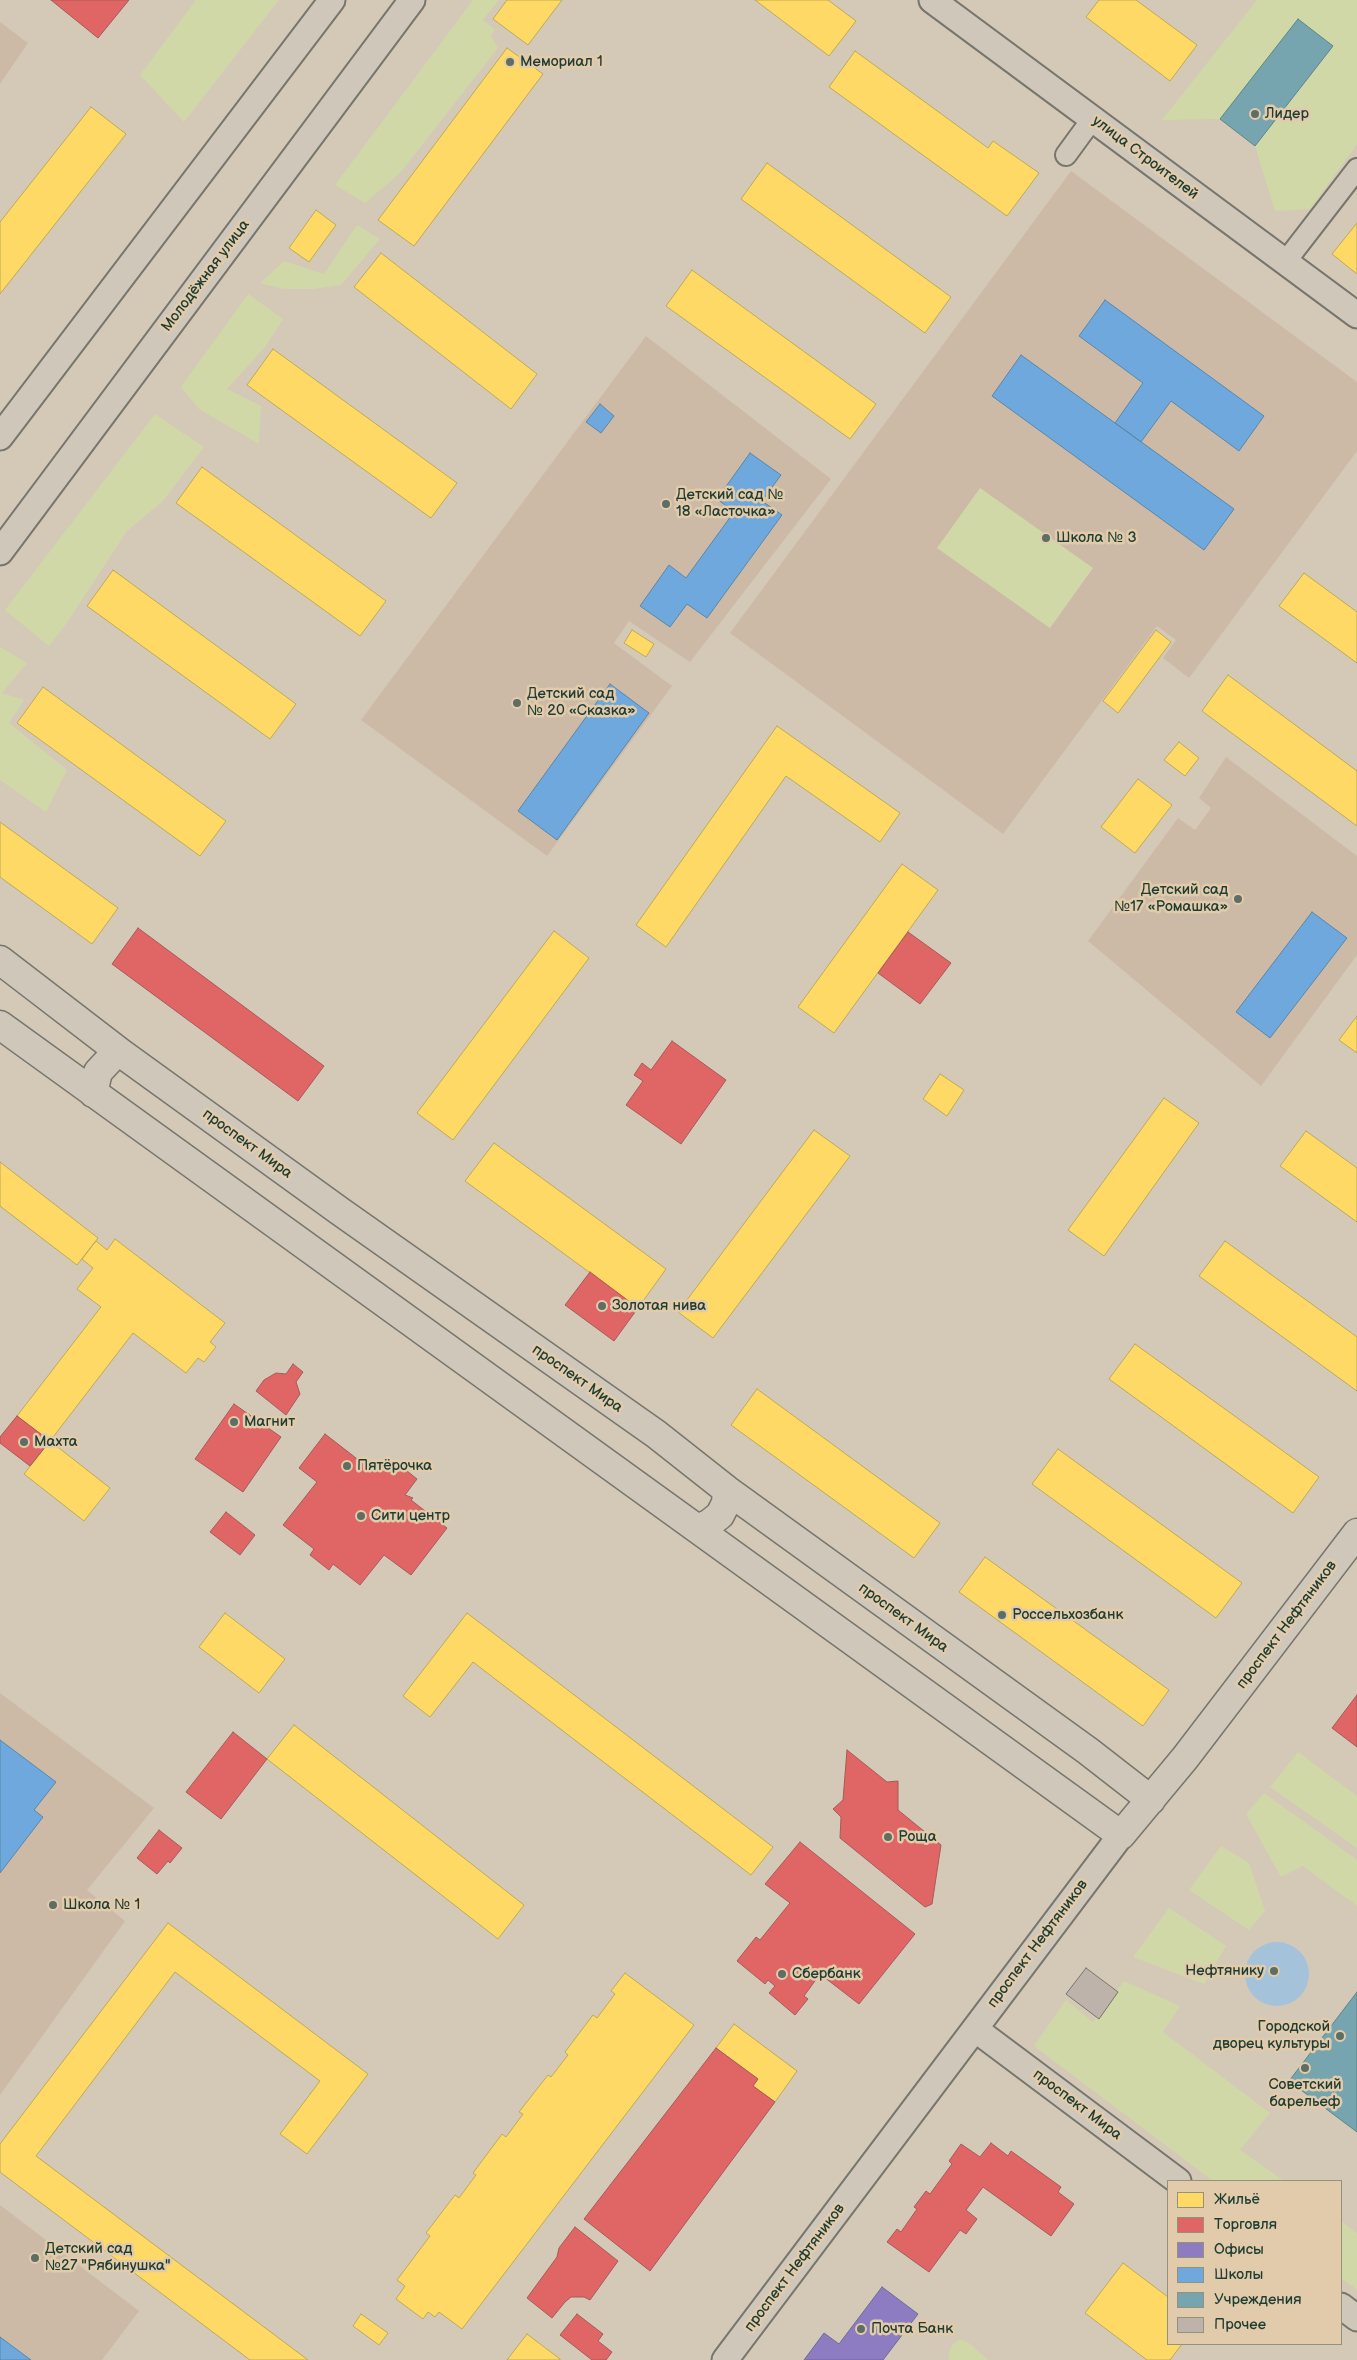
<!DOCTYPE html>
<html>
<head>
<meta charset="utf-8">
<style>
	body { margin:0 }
	#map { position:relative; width:1357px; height:2360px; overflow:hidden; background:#d4c8b7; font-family:"Balsamiq Sans",sans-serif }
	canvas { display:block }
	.legend { position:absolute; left:1167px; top:2180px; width:175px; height:165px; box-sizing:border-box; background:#e1cbaa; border:1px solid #93927b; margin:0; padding:6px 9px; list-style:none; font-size:15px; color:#1f3d34 }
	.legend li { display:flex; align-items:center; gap:10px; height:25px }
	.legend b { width:25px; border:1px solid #93927b }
</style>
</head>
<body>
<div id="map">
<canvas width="1357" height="2360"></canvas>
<ul class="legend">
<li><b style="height:14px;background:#ffd966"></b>Жильё</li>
<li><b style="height:14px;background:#e06666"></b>Торговля</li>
<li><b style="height:14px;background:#8e7cc3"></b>Офисы</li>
<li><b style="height:14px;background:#6fa8dc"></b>Школы</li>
<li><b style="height:14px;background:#76a5af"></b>Учреждения</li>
<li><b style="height:14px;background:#beb3aa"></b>Прочее</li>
</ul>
</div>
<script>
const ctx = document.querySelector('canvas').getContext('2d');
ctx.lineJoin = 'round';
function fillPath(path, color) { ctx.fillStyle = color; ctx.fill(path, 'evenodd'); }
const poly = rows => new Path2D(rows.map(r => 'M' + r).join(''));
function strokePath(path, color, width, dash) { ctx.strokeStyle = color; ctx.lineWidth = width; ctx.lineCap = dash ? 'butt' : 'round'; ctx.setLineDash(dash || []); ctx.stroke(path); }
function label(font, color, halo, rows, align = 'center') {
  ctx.font = font + ' "Balsamiq Sans",sans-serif'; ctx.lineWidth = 5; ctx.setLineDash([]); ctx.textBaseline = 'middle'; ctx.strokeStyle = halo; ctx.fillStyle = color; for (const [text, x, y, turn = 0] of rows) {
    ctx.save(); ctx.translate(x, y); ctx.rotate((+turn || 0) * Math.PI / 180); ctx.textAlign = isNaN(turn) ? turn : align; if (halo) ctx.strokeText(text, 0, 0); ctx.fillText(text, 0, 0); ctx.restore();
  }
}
const built = poly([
	[0,22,28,43,0,84],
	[1071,171,1357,382,1357,451,1189,678,1163,658,1176,640,1157,626,1003,834,730,633],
	[646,336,831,479,690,662,629,621,614,643,672,686,547,856,361,720],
	[1226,757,1357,856,1357,955,1261,1086,1088,941,1178,818,1195,830,1211,808,1199,798],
	[0,1693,154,1808,87,1890,125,1921,0,2095],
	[0,2205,139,2311,102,2360,0,2360]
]);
const green = poly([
	[196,0,279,0,184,122,140,75],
	[473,0,499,0,483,20,495,30,491,36,498,48,400,173,365,203,335,185],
	[1257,0,1357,0,1357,144,1310,209,1275,211,1255,146,1333,47,1220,119,1162,120],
	[357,225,380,239,341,285,314,289,283,289,260,283,284,261,324,274],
	[248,294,283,319,266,346,227,389,261,406,259,444,199,409,181,387],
	[155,414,204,447,163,501,127,531,66,624,49,646,5,610],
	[980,488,1093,568,1050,628,937,548],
	[0,647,27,663,2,693,24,700,9,723,67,770,46,812,0,780],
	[1298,1752,1357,1796,1357,1848,1270,1787],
	[1264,1793,1357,1860,1357,1906,1303,1866,1281,1877,1246,1814],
	[1221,1846,1249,1863,1265,1911,1249,1930,1189,1890],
	[1169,1908,1226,1946,1204,1984,1133,1957],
	[1124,1981,1180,2006,1163,2032,1270,2113,1240,2150,1284,2181,1213,2181,1034,2046,1066,2000,1093,2022],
	[1341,2221,1357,2233,1357,2290,1341,2278],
	[960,2339,969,2343,988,2360,949,2360,948,2355,952,2345]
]);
const water = poly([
	'1245 1974a32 32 0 1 1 64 0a32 32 0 1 1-64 0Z'
]);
const homes = poly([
	[507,0,562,0,528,45,493,19,507,0],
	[755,0,828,0,856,21,829,56,755,0],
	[1099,0,1136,0,1197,45,1170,81,1086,17,1099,0],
	[507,48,543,74,414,246,378,220,507,48],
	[855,51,988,148,993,141,1039,173,1007,216,829,87,855,51],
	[91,107,126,134,0,294,0,222,91,107],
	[767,163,951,297,925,333,741,199,767,163],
	[316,210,336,225,309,262,289,248,316,210],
	[1357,223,1357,274,1332,254,1357,223],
	[381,253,537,374,511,409,354,287,381,253],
	[692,270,876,404,850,439,666,306,692,270],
	[273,349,457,483,431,518,247,385,273,349],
	[202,467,386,601,360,636,176,503,202,467],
	[113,570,296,704,270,739,87,606,113,570],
	[1304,573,1357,612,1357,663,1279,606,1304,573],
	[632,630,654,644,646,657,624,643,632,630],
	[1156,630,1171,642,1118,713,1103,701,1156,630],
	[1228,675,1357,771,1357,826,1202,711,1228,675],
	[43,687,226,821,200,856,17,723,43,687],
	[777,726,900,813,880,842,786,776,666,947,636,925,777,726],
	[1179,742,1199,758,1185,776,1164,760,1179,742],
	[1138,779,1172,805,1135,853,1101,827,1138,779],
	[0,822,118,908,92,944,0,877,0,822],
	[902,864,938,890,834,1033,798,1007,902,864],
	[554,931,589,958,453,1140,417,1113,554,931],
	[1357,1016,1357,1053,1339,1040,1357,1016],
	[940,1074,964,1090,947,1116,923,1099,940,1074],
	[1164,1098,1199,1123,1104,1256,1068,1230,1164,1098],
	[814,1130,850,1156,713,1338,678,1312,814,1130],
	[1306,1131,1357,1168,1357,1222,1280,1166,1306,1131],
	[494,1143,666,1269,638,1308,465,1181,494,1143],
	[0,1162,98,1238,77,1265,0,1206,0,1162],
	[115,1239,225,1323,210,1342,216,1347,204,1362,198,1358,186,1373,133,1333,50,1441,17,1416,101,1307,77,1289,93,1268,82,1259,96,1241,107,1250,115,1239],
	[1225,1241,1357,1337,1357,1391,1199,1276,1225,1241],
	[1135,1344,1319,1477,1293,1513,1109,1379,1135,1344],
	[757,1389,940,1523,914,1558,731,1425,757,1389],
	[50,1441,110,1488,84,1521,24,1474,50,1441],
	[1058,1449,1242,1583,1216,1618,1032,1484,1058,1449],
	[985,1557,1169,1690,1143,1726,959,1592,985,1557],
	[225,1613,285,1659,259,1693,199,1647,225,1613],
	[467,1613,773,1847,751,1875,473,1662,430,1717,403,1696,467,1613],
	[294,1725,524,1905,498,1939,267,1759,294,1725],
	[168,1923,368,2074,307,2154,280,2134,320,2081,175,1972,36,2156,308,2360,250,2360,0,2172,0,2144,168,1923],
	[625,1973,694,2025,462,2329,439,2312,435,2317,428,2312,423,2319,396,2299,405,2286,397,2280,430,2236,426,2233,455,2195,459,2198,476,2175,473,2173,502,2134,506,2137,523,2114,519,2112,548,2075,551,2077,568,2055,565,2052,593,2015,597,2018,615,1994,611,1991,625,1973],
	[734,2024,797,2071,775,2102,753,2086,758,2079,716,2048,734,2024],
	[1123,2263,1168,2297,1168,2344,1182,2344,1170,2360,1147,2360,1085,2313,1123,2263],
	[361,2314,388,2333,379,2345,353,2326,361,2314],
	[527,2334,560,2359,560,2360,507,2360,527,2334]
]);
const shops = poly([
	[51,0,129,0,98,38,51,0],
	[138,928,324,1066,298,1101,112,964,138,928],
	[908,932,951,963,920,1004,878,973,908,932],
	[672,1041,726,1080,681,1144,626,1105,643,1081,634,1075,642,1063,651,1070,672,1041],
	[590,1272,638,1308,614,1341,565,1305,590,1272],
	[293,1364,303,1372,296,1382,300,1394,286,1415,256,1391,264,1380,276,1373,286,1374,293,1364],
	[234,1404,281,1437,243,1492,195,1459,234,1404],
	[17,1416,50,1441,30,1466,0,1443,0,1437,17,1416],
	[325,1434,374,1472,383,1460,398,1472,402,1467,417,1479,405,1495,413,1498,411,1500,447,1528,411,1575,384,1555,360,1585,333,1564,329,1570,310,1555,314,1549,283,1525,317,1482,299,1468,325,1434],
	[226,1512,255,1535,240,1555,210,1532,226,1512],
	[1357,1695,1357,1747,1332,1728,1357,1695],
	[233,1732,267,1759,221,1819,186,1792,233,1732],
	[847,1750,887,1782,898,1781,898,1810,941,1845,932,1904,925,1907,840,1838,841,1817,833,1809,843,1800,847,1750],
	[159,1830,182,1848,170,1863,168,1861,157,1874,137,1858,159,1830],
	[800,1842,915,1934,859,2004,820,1974,804,1996,808,1999,795,2015,769,1993,775,1986,768,1980,765,1984,737,1961,756,1937,760,1940,790,1903,765,1884,800,1842],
	[716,2048,758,2079,753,2086,775,2102,650,2271,584,2219,716,2048],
	[991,2143,1008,2156,1011,2151,1061,2187,1058,2192,1074,2204,1051,2236,983,2187,966,2210,977,2219,966,2234,960,2230,929,2272,887,2242,897,2229,901,2232,917,2209,914,2207,926,2191,930,2194,952,2164,949,2161,961,2144,980,2157,991,2143],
	[575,2227,618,2261,590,2300,584,2297,571,2297,565,2302,552,2318,527,2298,557,2257,559,2248,575,2227],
	[577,2314,603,2334,598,2341,612,2352,606,2360,592,2360,560,2335,577,2314]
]);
const offices = poly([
	[882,2287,918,2314,883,2360,804,2360,824,2333,839,2344,882,2287]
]);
const schools = poly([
	[1105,300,1264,416,1239,451,1171,401,1141,442,1115,423,1143,383,1079,336,1105,300],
	[1021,355,1234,509,1204,550,992,396,1021,355],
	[600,404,614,416,601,433,586,422,600,404],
	[750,453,781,475,762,501,782,515,707,618,687,604,670,627,640,606,669,565,686,578,734,512,717,499,750,453],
	[610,684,649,713,557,840,518,811,610,684],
	[1312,912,1347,938,1270,1038,1236,1012,1312,912],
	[0,1740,56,1782,34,1810,43,1817,0,1873,0,1740],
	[0,2337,31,2360,0,2360,0,2337]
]);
const public = poly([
	[1298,19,1333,46,1255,146,1220,119,1298,19],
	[1357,1992,1357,2132,1289,2081,1357,1992]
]);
const building = poly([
	[1086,1968,1118,1992,1099,2019,1066,1994,1086,1968]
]);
const minor = poly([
	[1066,155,1093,118],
	[1286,261,1357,169]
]);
const tertiary = poly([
	[932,0,1357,315],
	[0,437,332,0],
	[0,552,412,0],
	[975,2029,1178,2181],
	[1341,2306,1357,2318],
	[725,2360,1121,1835]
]);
const secondary = poly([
	[0,960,121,1053,341,1212,656,1434,727,1490,1088,1751,1151,1800],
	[0,1025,1121,1835,1185,1758,1357,1533],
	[93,1093,98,1072,112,1057,121,1053],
	[698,1529,710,1523,720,1515,726,1503,727,1490]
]);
const markers = [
	[510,62,5,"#5e6e62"],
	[1255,114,5,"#5e6e62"],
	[666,504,5,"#5e6e62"],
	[1046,538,5,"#5e6e62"],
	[517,703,5,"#5e6e62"],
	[1238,899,5,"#5e6e62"],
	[602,1306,5,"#5e6e62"],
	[234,1422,5,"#5e6e62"],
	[24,1442,5,"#5e6e62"],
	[347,1466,5,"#5e6e62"],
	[361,1516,5,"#5e6e62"],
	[1002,1615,5,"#5e6e62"],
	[888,1837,5,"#5e6e62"],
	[53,1905,5,"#5e6e62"],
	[1274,1971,5,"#5e6e62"],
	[782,1974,5,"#5e6e62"],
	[1340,2036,5,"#5e6e62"],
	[1305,2068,5,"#5e6e62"],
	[35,2258,5,"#5e6e62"],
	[861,2329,5,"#5e6e62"]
];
const poiNames = [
	["Мемориал 1",520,62],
	["Лидер",1265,114],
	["Детский сад №",676,495],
	["18 «Ласточка»",676,512],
	["Школа № 3",1056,538],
	["Детский сад",527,694],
	["№ 20 «Сказка»",527,711],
	["Детский сад",1228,890,"right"],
	["№17 «Ромашка»",1228,907,"right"],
	["Золотая нива",612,1306],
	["Магнит",244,1422],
	["Махта",34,1442],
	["Пятёрочка",357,1466],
	["Сити центр",371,1516],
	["Россельхозбанк",1012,1615],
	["Роща",898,1837],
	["Школа № 1",63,1905],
	["Нефтянику",1264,1971,"right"],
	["Сбербанк",792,1974],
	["Городской",1330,2027,"right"],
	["дворец культуры",1330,2044,"right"],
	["Советский",1305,2085,"center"],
	["барельеф",1305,2102,"center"],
	["Детский сад",45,2249],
	["№27 \"Рябинушка\"",45,2266],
	["Почта Банк",871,2329]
];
const streetNames = [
	["улица Строителей",1145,158,37],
	["Молодёжная улица",206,276,-53],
	["проспект Мира",247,1144,36],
	["проспект Мира",577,1379,35],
	["проспект Мира",903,1618,36],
	["проспект Нефтяников",1287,1625,-53],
	["проспект Нефтяников",1038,1944,-53],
	["проспект Мира",1077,2105,37],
	["проспект Нефтяников",795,2268,-53]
];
fillPath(built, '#cdbaa6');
fillPath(green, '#d0d8a8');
fillPath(water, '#a5c2db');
fillPath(homes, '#ffd966');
strokePath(homes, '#bcaa57', 1);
fillPath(shops, '#e06666');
strokePath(shops, '#a65a57', 1);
fillPath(offices, '#8e7cc3');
strokePath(offices, '#6d6998', 1);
fillPath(schools, '#6fa8dc');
strokePath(schools, '#5788aa', 1);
fillPath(public, '#76a5af');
strokePath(public, '#5c868a', 1);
fillPath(building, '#beb3aa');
strokePath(building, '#76766d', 1);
strokePath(minor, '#76766d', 24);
strokePath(tertiary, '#76766d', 29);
strokePath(secondary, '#76766d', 31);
strokePath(minor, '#d0c7bb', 20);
strokePath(tertiary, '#d0c7bb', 25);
strokePath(secondary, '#d0c7bb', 28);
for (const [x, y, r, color] of markers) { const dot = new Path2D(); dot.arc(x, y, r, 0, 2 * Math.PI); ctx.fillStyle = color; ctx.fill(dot); strokePath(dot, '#e1cbaa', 2); }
label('15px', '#1f3d34', '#e1cbaa', poiNames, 'left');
label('15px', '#1f3d34', '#e1cbaa', streetNames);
</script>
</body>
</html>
